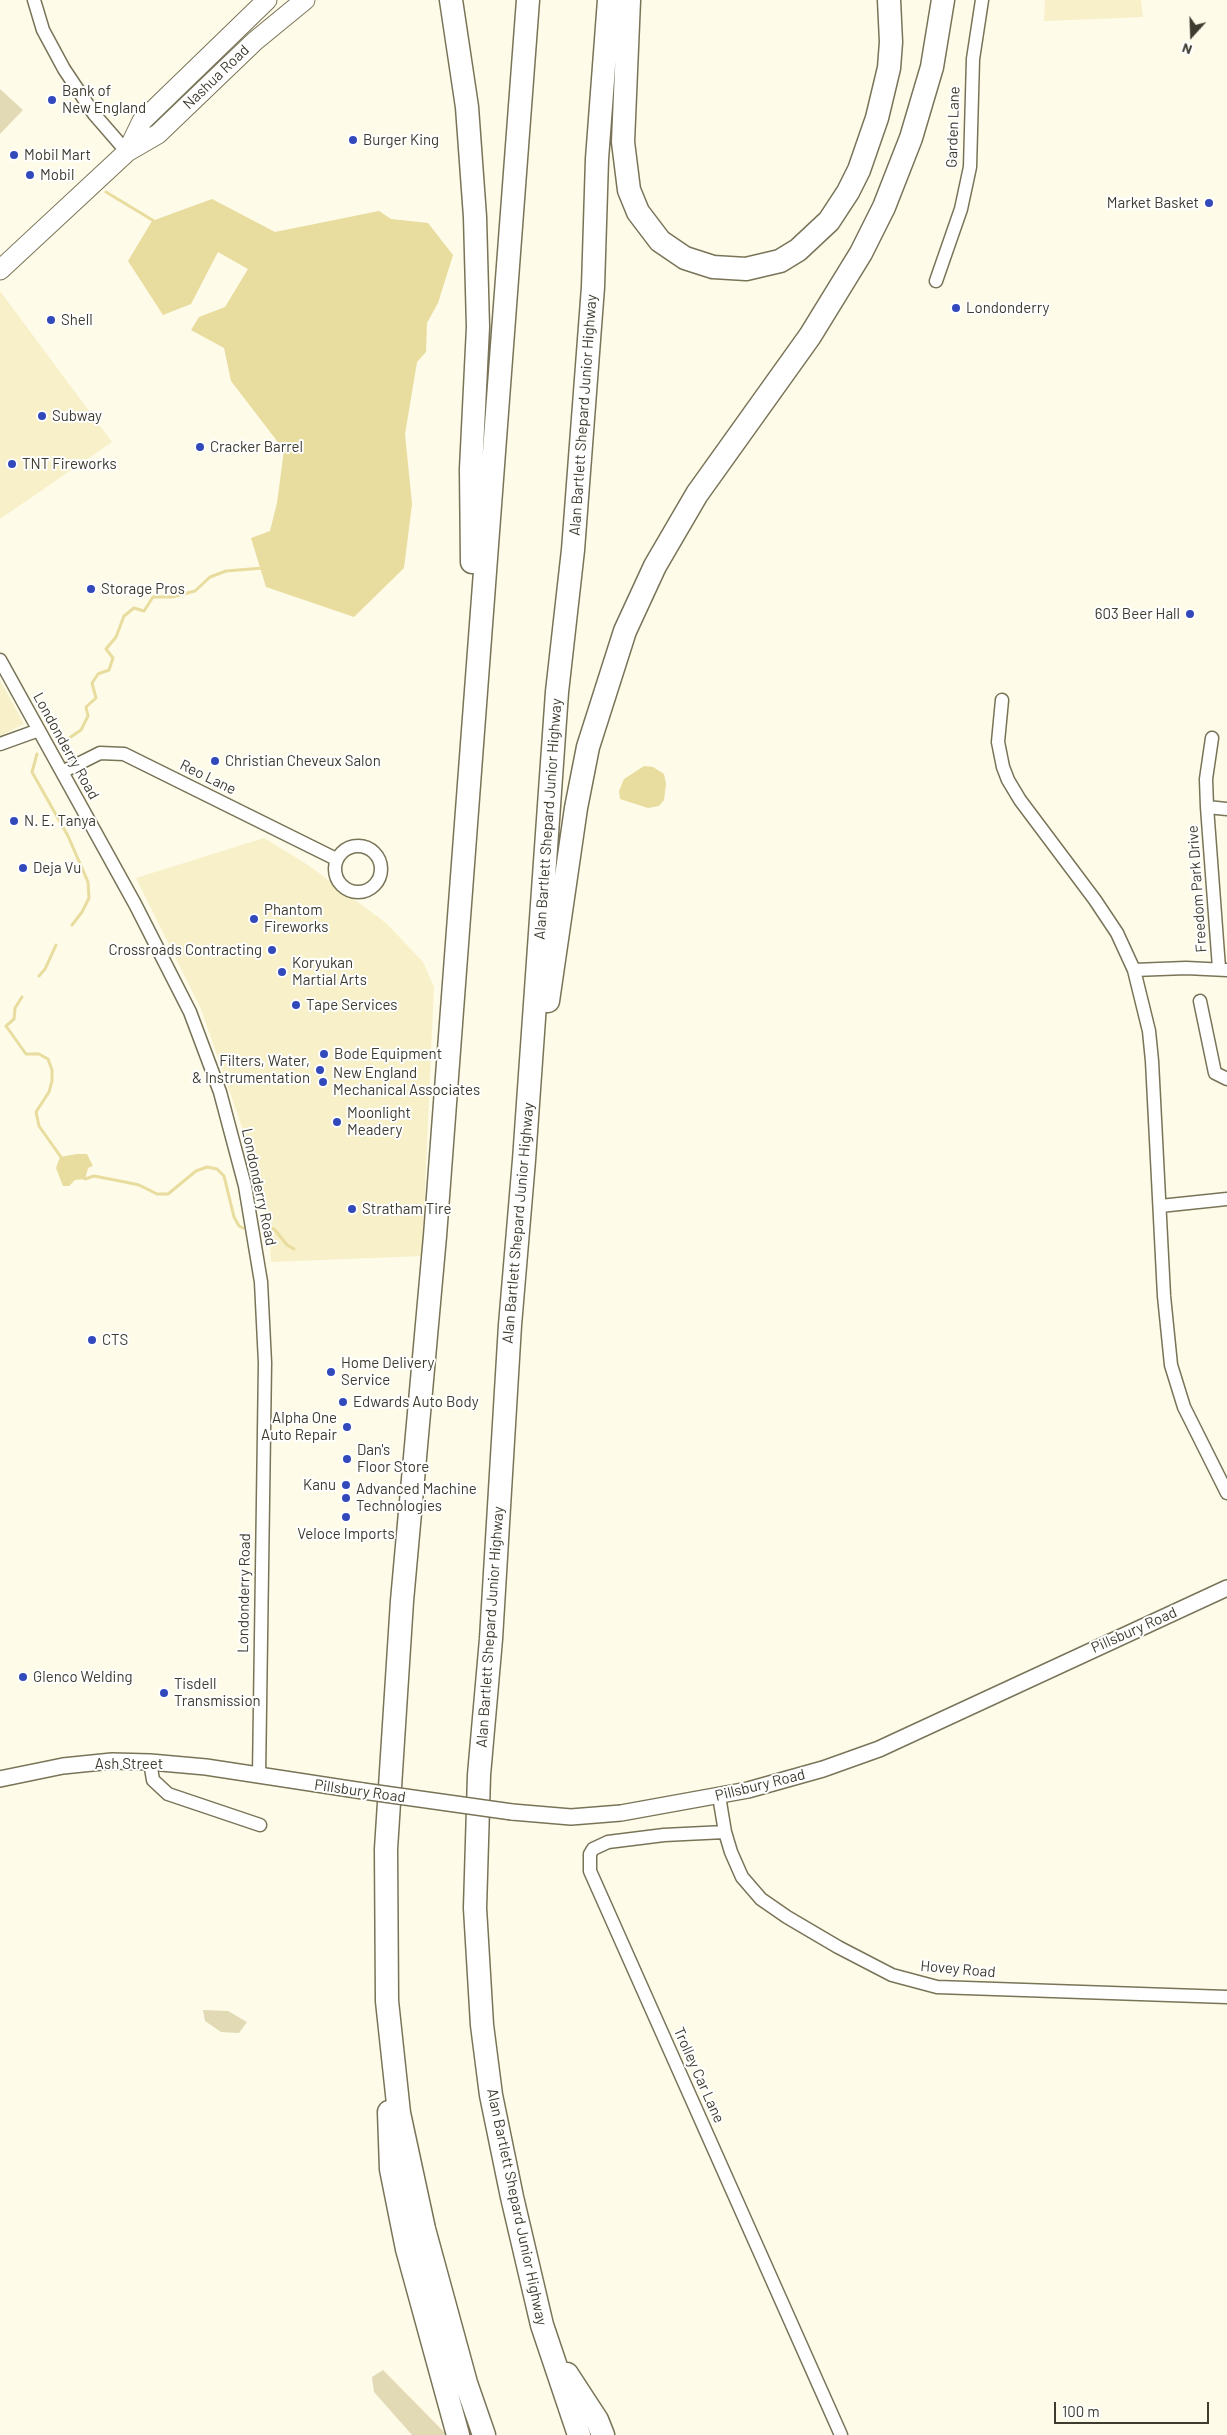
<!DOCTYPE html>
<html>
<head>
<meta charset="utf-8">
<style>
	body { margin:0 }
	#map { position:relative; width:1227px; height:2435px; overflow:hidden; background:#fefbe8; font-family:Barlow,sans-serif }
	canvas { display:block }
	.north { position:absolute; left:1167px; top:10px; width:50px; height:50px; -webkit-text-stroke:4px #fff; paint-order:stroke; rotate:200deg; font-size:14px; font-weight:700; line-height:20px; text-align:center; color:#3e3c2f }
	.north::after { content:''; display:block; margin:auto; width:18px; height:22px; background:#3e3c2f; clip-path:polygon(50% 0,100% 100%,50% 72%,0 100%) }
	.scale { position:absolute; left:1054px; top:2402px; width:155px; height:22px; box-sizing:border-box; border:2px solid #3e3c2f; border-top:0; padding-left:6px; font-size:15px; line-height:18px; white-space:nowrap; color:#3e3c2f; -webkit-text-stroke:4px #fff; paint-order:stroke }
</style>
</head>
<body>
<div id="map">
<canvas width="1227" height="2435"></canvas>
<div class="north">N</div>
<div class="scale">100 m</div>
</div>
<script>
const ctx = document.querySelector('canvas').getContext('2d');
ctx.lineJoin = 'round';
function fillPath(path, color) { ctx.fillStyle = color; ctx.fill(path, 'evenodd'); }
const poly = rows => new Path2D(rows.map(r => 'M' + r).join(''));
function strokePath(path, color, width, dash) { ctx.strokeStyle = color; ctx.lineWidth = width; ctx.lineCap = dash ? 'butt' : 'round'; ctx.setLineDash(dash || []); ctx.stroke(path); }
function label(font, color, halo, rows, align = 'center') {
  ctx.font = font + ' Barlow,sans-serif'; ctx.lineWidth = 4; ctx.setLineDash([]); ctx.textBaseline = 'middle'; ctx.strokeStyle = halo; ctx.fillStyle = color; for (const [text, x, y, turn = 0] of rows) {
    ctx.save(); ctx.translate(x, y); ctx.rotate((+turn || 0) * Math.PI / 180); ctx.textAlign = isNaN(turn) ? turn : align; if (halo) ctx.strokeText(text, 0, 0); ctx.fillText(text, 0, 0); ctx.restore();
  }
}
const built = poly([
	[1045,0,1141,0,1143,17,1044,21],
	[0,291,112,442,0,519],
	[0,680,24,724,0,736],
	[264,838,308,865,386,923,423,962,434,987,422,1256,271,1262,269,1227,245,1136,201,1009,136,878]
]);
const green = poly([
	[0,89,23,110,0,134],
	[203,2010,228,2011,247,2022,239,2033,221,2032,205,2021],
	[383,2370,447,2435,412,2435,374,2392,372,2377]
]);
const water = poly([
	[212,199,275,232,379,211,391,219,428,223,453,255,438,303,427,323,426,352,417,362,405,434,412,504,404,568,354,617,266,587,251,538,270,531,277,503,284,450,231,381,224,348,191,330,199,317,225,307,248,269,218,252,191,304,163,315,128,261,152,221],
	[644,766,653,767,664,774,666,784,664,800,659,806,648,808,620,799,619,791,624,779],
	[77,1154,87,1154,93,1166,88,1168,85,1179,75,1180,69,1186,63,1186,56,1168,60,1157]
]);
const stream = poly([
	[106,192,154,221],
	[65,741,81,730,88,716,86,707,96,698,92,683,98,674,109,670,113,658,106,649,116,637,124,616,134,608,144,611,153,597,172,597,195,591,210,577,226,571,263,568],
	[37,754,32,772,68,836,88,882,89,898,82,912,72,925],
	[39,976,45,969,56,945],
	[22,997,15,1008,14,1019,6,1026,26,1054,39,1054,48,1059,52,1070,52,1081,49,1092,36,1112,39,1126,63,1160],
	[83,1177,85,1179,94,1176,125,1182,139,1185,157,1194,168,1194,196,1171,207,1167,217,1169,224,1176,234,1217,239,1226,243,1228],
	[266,1225,275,1230,287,1245,294,1249]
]);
const minor = poly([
	[34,0,43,30,64,69,94,114,127,152],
	[936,281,961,209,970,167,973,59,982,0],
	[0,660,135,904,190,1012,220,1092,245,1186,261,1282,265,1363,259,1776],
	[1002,700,998,742,1003,767,1008,780,1020,800,1095,900,1117,933,1134,970,1149,1031,1152,1061,1164,1296,1171,1365,1184,1407,1227,1493],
	[1212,738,1206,779,1207,807,1219,968],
	[0,744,39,730],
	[62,772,100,753,124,754,336,859],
	[1207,807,1227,809],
	'335 869a23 23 0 1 1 46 0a23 23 0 1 1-46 0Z',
	[1134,970,1186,968,1227,970],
	[1200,1001,1215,1073,1227,1079],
	[1160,1206,1227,1199],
	[150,1762,153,1780,168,1794,260,1825],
	[719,1796,725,1832,731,1852,742,1877,761,1899,787,1917,838,1947,892,1975,937,1987,1227,1997],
	[725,1832,664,1835,608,1842,593,1849,590,1854,590,1871,841,2435]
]);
const tertiary = poly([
	[0,1779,63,1766,112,1761,150,1762,206,1767,363,1791],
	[512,1812,571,1817,621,1813,748,1790,823,1769,879,1749,1227,1588]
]);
const primary = poly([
	[127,152,142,121,267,0],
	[0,270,127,152,158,134,255,41,305,0]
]);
const motorway = poly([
	[451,0,467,107,475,217,478,327,471,469,472,562],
	[629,0,623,142,629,190,638,212,660,241,685,258,713,267,746,269,780,261,798,250,829,221,848,192,859,170,877,118,889,68,891,42,889,0],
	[548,1001,576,808,588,747,625,631,655,566,697,494,810,336,861,253,884,207,911,138,932,67,943,0],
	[389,2112,391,2169,407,2249,458,2435],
	[567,2374,597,2420,603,2435],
	[484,2435,466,2383,424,2229,399,2113,387,2001,386,1849,402,1601,435,1236,528,0],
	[579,2435,542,2325,512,2197,491,2095,482,2025,475,1908,479,1775,491,1639,510,1325,524,1160,557,692,573,550,593,287,597,159,609,0]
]);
const tertiaryBridge = poly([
	[363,1791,512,1812]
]);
const markers = [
	[52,100,5,"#3249bb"],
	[353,140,5,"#3249bb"],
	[14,155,5,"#3249bb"],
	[30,175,5,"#3249bb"],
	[1209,203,5,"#3249bb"],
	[956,308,5,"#3249bb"],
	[51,320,5,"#3249bb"],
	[42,416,5,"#3249bb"],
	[200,447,5,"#3249bb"],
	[12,464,5,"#3249bb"],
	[91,589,5,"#3249bb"],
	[1190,614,5,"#3249bb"],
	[215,761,5,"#3249bb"],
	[14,821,5,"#3249bb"],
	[23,868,5,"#3249bb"],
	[254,919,5,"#3249bb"],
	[272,950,5,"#3249bb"],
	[282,972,5,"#3249bb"],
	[296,1005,5,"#3249bb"],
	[324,1054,5,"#3249bb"],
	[320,1070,5,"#3249bb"],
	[323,1082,5,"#3249bb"],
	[337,1122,5,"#3249bb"],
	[352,1209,5,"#3249bb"],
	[92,1340,5,"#3249bb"],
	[331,1372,5,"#3249bb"],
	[343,1402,5,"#3249bb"],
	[347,1427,5,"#3249bb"],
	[347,1459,5,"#3249bb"],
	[346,1485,5,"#3249bb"],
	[346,1498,5,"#3249bb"],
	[346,1517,5,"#3249bb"],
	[23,1677,5,"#3249bb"],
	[164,1693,5,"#3249bb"]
];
const streetNames = [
	["Nashua Road",216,77,-44],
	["Garden Lane",953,127,-88],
	["Alan Bartlett Shepard Junior Highway",583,415,-86],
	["Londonderry Road",66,746,61],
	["Reo Lane",208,777,26],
	["Alan Bartlett Shepard Junior Highway",548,819,-86],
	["Freedom Park Drive",1197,889,-94],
	["Londonderry Road",259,1187,78],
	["Alan Bartlett Shepard Junior Highway",518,1223,-85],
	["Londonderry Road",244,1593,-89],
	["Alan Bartlett Shepard Junior Highway",490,1627,-86],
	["Pillsbury Road",1134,1630,-24],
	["Ash Street",129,1764],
	["Pillsbury Road",760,1785,-14],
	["Pillsbury Road",360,1791,8],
	["Hovey Road",958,1969,5],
	["Trolley Car Lane",699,2075,66],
	["Alan Bartlett Shepard Junior Highway",517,2207,78]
];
const poiNames = [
	["Bank of",62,91],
	["New England",62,108],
	["Burger King",363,140],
	["Mobil Mart",24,155],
	["Mobil",40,175],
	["Market Basket",1199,203,"right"],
	["Londonderry",966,308],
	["Shell",61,320],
	["Subway",52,416],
	["Cracker Barrel",210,447],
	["TNT Fireworks",22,464],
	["Storage Pros",101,589],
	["603 Beer Hall",1180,614,"right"],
	["Christian Cheveux Salon",225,761],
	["N. E. Tanya",24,821],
	["Deja Vu",33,868],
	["Phantom",264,910],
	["Fireworks",264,927],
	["Crossroads Contracting",262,950,"right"],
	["Koryukan",292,963],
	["Martial Arts",292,980],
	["Tape Services",306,1005],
	["Bode Equipment",334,1054],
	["Filters, Water,",310,1061,"right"],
	["& Instrumentation",310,1078,"right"],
	["New England",333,1073],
	["Mechanical Associates",333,1090],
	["Moonlight",347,1113],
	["Meadery",347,1130],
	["Stratham Tire",362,1209],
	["CTS",102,1340],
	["Home Delivery",341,1363],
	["Service",341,1380],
	["Edwards Auto Body",353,1402],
	["Alpha One",337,1418,"right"],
	["Auto Repair",337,1435,"right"],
	["Dan's",357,1450],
	["Floor Store",357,1467],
	["Kanu",336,1485,"right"],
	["Advanced Machine",356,1489],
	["Technologies",356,1506],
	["Veloce Imports",346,1534,"center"],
	["Glenco Welding",33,1677],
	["Tisdell",174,1684],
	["Transmission",174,1701]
];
fillPath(built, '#f7f0c9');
fillPath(green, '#e1dab4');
fillPath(water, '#e8dc9e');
strokePath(stream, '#e8dc9e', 3);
strokePath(minor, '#797458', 15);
strokePath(tertiary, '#797458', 18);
strokePath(primary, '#797458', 21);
strokePath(motorway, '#797458', 25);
strokePath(minor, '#fff', 12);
strokePath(tertiary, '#fff', 15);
strokePath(primary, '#fff', 19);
strokePath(motorway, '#fff', 22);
strokePath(tertiaryBridge, '#797458', 18, []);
strokePath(tertiaryBridge, '#fff', 15);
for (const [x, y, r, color] of markers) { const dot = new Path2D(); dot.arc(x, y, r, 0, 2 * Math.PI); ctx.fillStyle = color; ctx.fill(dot); strokePath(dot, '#fff', 2); }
label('15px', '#3e3c2f', '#fff', streetNames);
label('15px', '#3e3c2f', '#fff', poiNames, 'left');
</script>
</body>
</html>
